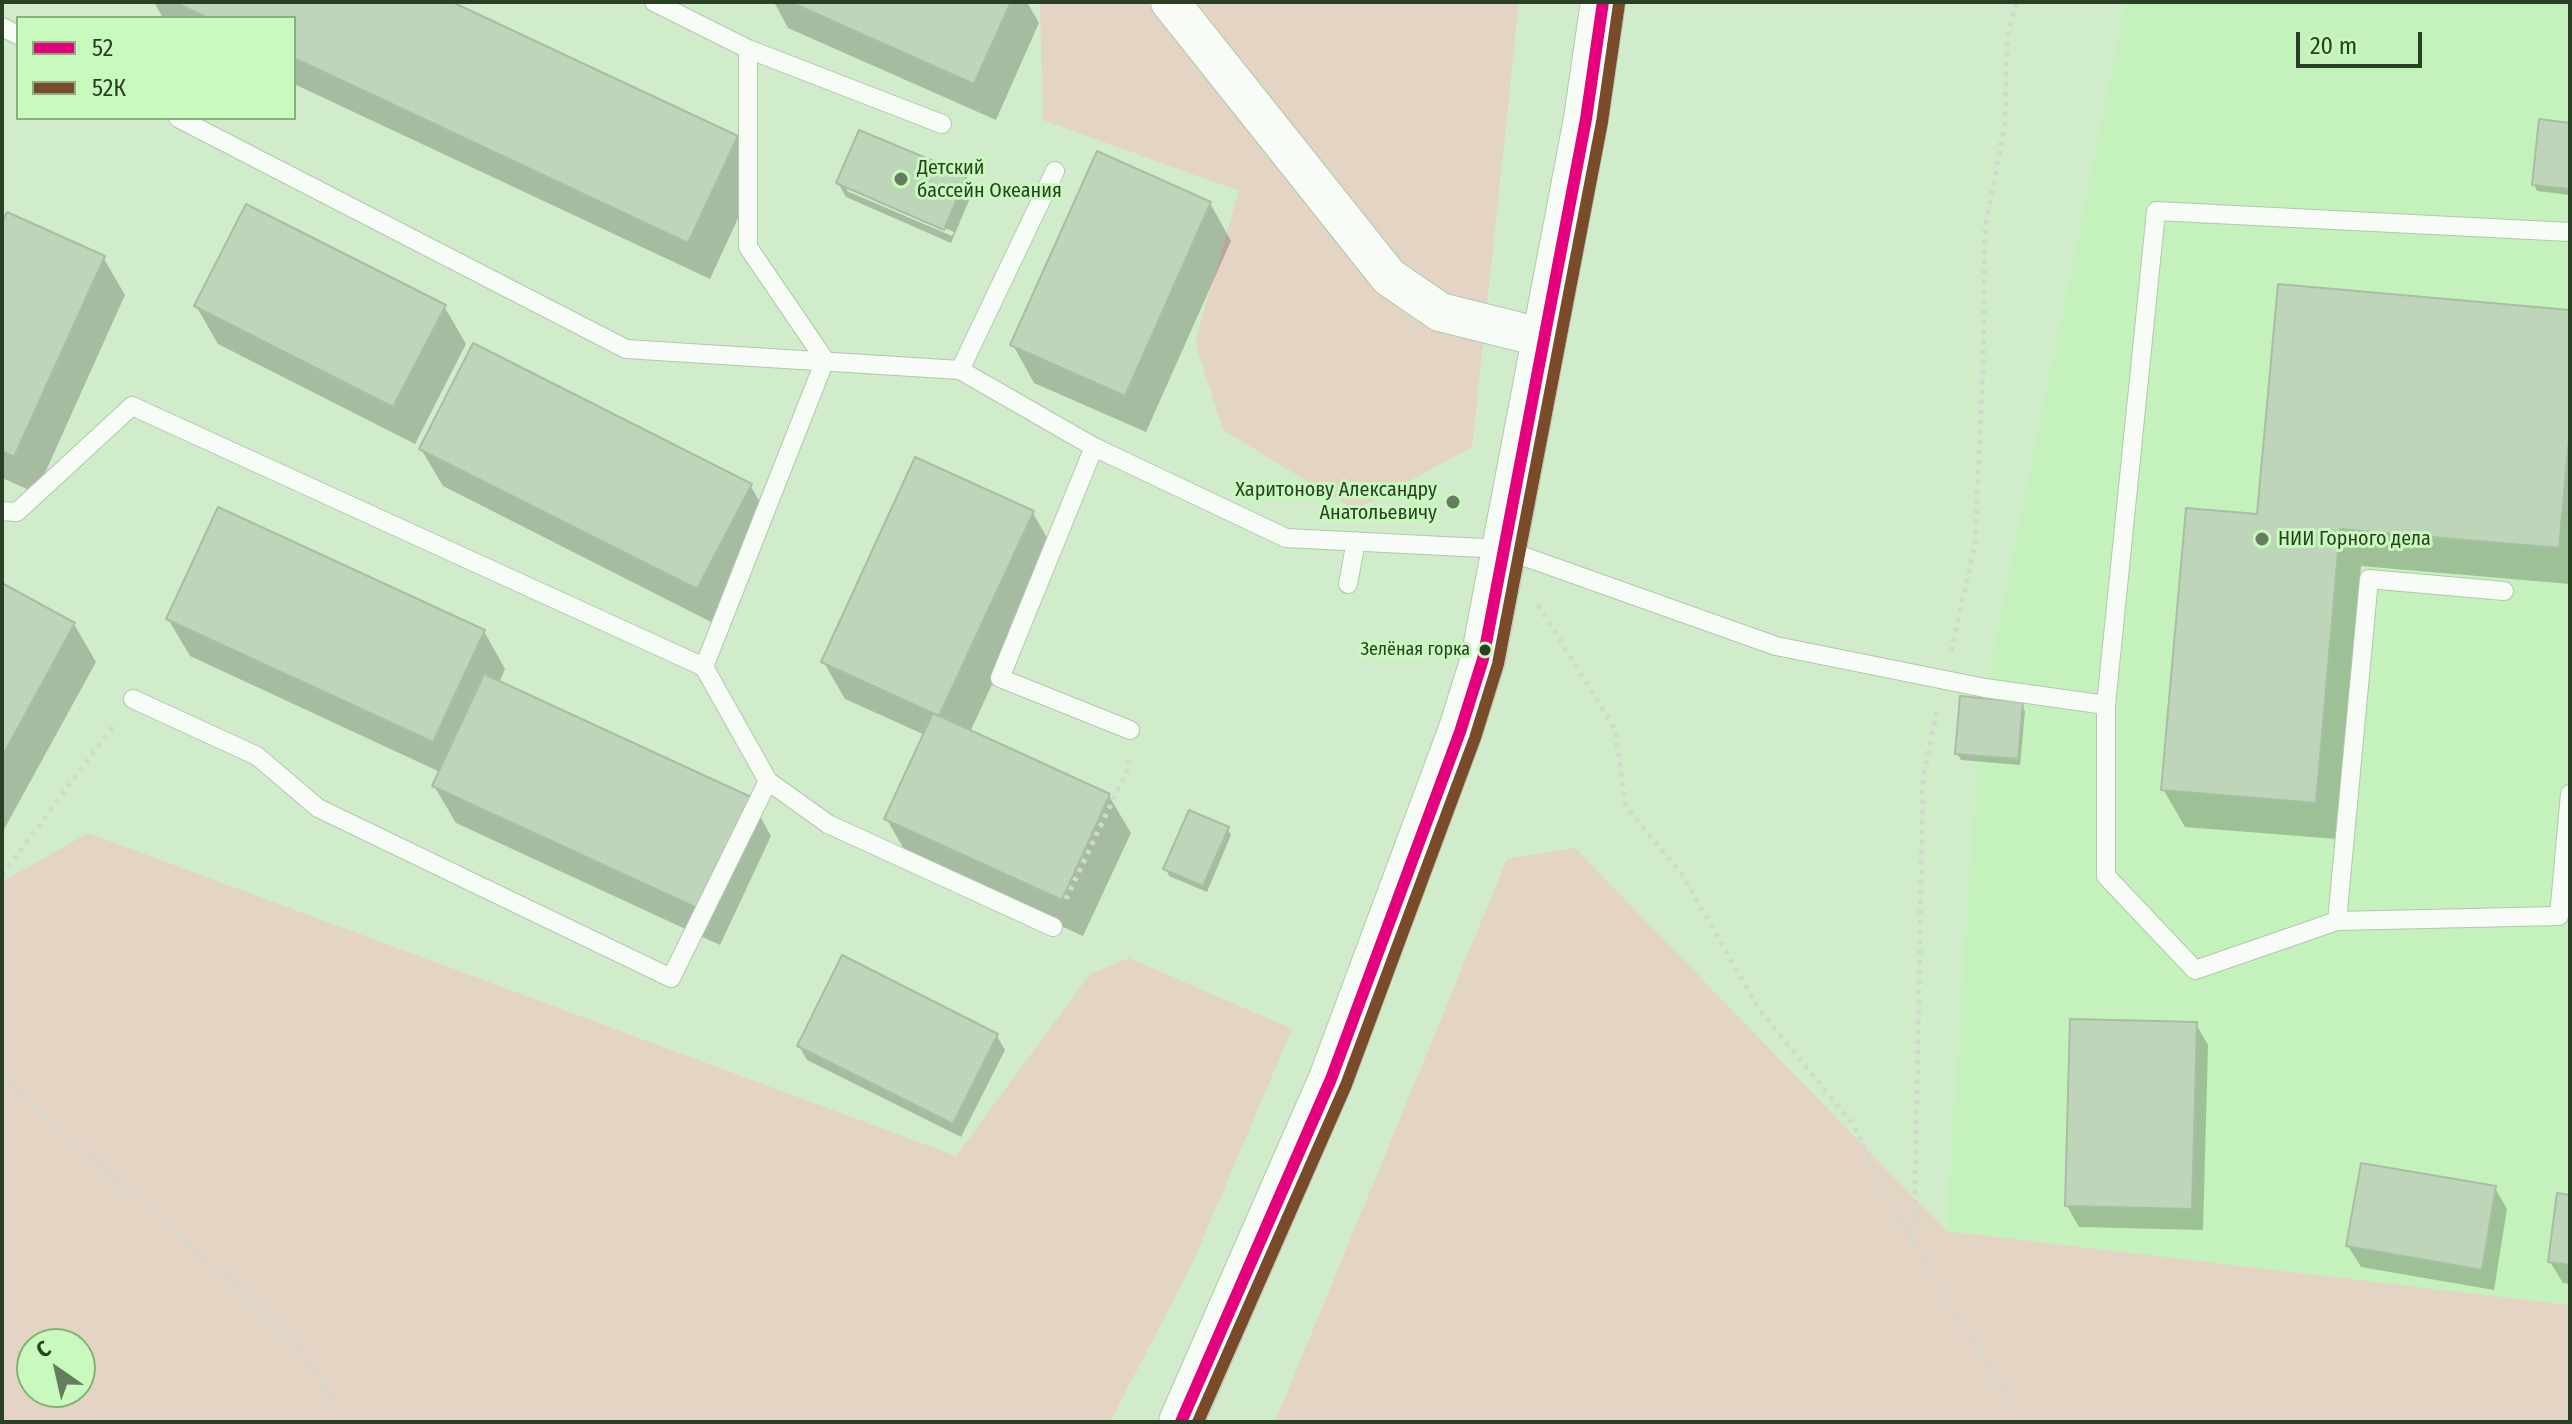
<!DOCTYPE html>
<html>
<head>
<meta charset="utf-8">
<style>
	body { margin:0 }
	#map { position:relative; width:2572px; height:1424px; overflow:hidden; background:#d0ecca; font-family:"Fira Sans Condensed",sans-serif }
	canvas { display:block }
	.frame { position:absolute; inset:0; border:4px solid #2b3f26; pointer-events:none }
	.legend { position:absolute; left:16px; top:16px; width:280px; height:104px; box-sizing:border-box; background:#c7fabc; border:2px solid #89af80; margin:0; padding:10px 14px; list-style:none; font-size:24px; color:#2b3f26 }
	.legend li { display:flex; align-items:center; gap:16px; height:40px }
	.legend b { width:40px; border:2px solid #89af80 }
	.north { position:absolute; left:16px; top:1328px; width:80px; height:80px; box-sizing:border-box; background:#c7fabc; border:2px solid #89af80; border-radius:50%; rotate:326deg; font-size:22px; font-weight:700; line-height:32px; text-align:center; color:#2b3f26 }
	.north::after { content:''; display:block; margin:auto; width:28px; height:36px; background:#657c5f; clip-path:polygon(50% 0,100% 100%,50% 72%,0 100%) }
	.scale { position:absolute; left:2296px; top:32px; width:126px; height:36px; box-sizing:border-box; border:4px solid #2b3f26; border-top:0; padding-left:10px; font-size:24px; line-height:28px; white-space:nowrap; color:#2b3f26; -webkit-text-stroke:6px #c7fabc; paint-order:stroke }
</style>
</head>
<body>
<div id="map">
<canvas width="2572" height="1424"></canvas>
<div class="frame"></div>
<ul class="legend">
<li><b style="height:10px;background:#e5007d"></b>52</li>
<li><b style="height:10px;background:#7a4b2a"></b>52К</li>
</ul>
<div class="north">С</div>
<div class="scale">20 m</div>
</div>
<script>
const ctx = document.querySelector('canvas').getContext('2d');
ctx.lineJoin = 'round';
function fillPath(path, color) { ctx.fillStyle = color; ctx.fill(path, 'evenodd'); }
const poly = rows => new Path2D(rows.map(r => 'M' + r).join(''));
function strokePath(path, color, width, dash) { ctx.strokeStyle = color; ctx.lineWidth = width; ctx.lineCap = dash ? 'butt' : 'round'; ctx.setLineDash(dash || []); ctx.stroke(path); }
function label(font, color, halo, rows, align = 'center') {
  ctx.font = font + ' "Fira Sans Condensed",sans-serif'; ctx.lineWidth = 6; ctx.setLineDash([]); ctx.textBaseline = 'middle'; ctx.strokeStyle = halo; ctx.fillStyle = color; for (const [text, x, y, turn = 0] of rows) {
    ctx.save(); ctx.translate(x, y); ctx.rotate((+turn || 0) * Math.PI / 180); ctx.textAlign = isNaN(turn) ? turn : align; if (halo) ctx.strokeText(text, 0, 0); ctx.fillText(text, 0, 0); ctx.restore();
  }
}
const built = poly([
	[2126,2,2570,2,2570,1305,1946,1231,1978,756,1955,754,1960,696,1984,698]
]);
const green = poly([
	[1040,2,1519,2,1472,447,1355,510,1223,430,1195,342,1239,191,1043,120],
	[88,833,956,1156,1090,974,1129,958,1292,1029,1192,1264,1110,1422,2,1422,2,882],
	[32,1344,80,1344,80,1392,32,1392],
	[1575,848,1946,1231,2570,1305,2570,1422,1275,1422,1507,859]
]);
const shadow = poly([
	[154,2,448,2,736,137,758,175,710,279,294,84,294,18,163,18],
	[774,2,1027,2,1039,23,996,120,788,28],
	[2570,125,2570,195,2537,191,2534,184],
	[965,177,973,191,951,243,846,197,838,183],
	[847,186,954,232,952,236,847,191],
	[1210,203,1231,241,1146,432,1034,383,1013,345],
	[2,227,103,257,125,295,36,493,2,478],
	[196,306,444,306,466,344,415,444,218,344],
	[2570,312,2570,584,2361,566,2337,839,2185,827,2163,789,2259,517],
	[421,449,750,485,772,523,719,626,443,486],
	[1033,513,1054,550,970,732,1109,796,1131,833,1083,936,908,856,886,818,925,735,845,699,823,661],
	[2,585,74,624,96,662,2,833],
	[168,619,484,631,505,669,499,683,750,798,771,836,720,945,456,823,434,786,440,772,190,656],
	[2021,704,2025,711,2020,765,1961,760,1957,753],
	[1227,828,1231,835,1207,892,1169,876,1166,869],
	[2196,1024,2208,1045,2203,1230,2079,1227,2067,1206],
	[997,1036,1005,1050,961,1137,807,1060,799,1046],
	[2495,1188,2507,1209,2494,1290,2361,1267,2348,1246],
	[2570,1197,2570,1284,2563,1283,2550,1262]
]);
const building = poly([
	[174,2,452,2,738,136,688,243,294,58,294,18,208,18,174,2],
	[790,2,1011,2,974,84,790,2],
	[2539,119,2570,123,2570,189,2532,185,2539,119],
	[859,130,967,175,944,230,836,183,859,130],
	[1097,151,1211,202,1125,396,1010,345,1097,151],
	[246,204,446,305,393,407,194,306,246,204],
	[7,212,105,256,14,457,2,451,2,222,7,212],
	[2278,284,2570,310,2570,428,2559,548,2340,529,2316,803,2161,790,2186,508,2257,514,2278,284],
	[473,343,752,484,697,589,419,449,473,343],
	[915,457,1034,511,939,716,821,662,915,457],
	[218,507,485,630,433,742,166,619,218,507],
	[2,583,75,623,2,757,2,583],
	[484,674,751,797,699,909,432,786,484,674],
	[1960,696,2023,702,2018,759,1955,754,1960,696],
	[933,713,1110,794,1062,900,884,819,933,713],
	[1189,810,1229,827,1203,886,1163,869,1189,810],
	[842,955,998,1034,953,1124,797,1046,842,955],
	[2070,1019,2197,1022,2192,1209,2065,1206,2070,1019],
	[2361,1163,2496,1186,2482,1270,2346,1246,2361,1163],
	[2557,1193,2570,1195,2570,1265,2548,1262,2557,1193]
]);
const path = poly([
	[1538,605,1615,729,1626,807,1681,873,1759,1009,1852,1123,1914,1244,2023,1422],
	[1951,651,1975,545,1983,366,1985,228,2005,124,2007,37,2017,2],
	[2,875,116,722],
	[1066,899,1128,768,1129,759],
	[2,1077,295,1339,346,1422],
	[1914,1244,1923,778,1938,707]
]);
const lane = poly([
	[654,2,748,49,942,124],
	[2,27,18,35],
	[178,118,626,349,960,370,1094,447,1286,538,1503,549,1776,646,1985,688,2106,705],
	[2570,232,2156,211,2106,705,2106,876,2195,970,2337,921,2559,916,2570,794],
	[960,370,1055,171],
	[1094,447,1000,678,1130,730],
	[2,511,17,512,132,406,704,667],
	[1348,584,1356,541],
	[133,699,257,756,318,808,671,978,768,781,704,667,825,360,748,247,748,49],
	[768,781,828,824,1053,927],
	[2337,921,2369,579,2504,591]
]);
const street = poly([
	[1170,2,1389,277,1440,312,1544,338]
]);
const secondary = poly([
	[1181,1422,1331,1079,1460,732,1483,659,1586,119,1603,2]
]);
const bus1 = poly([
	[1181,1422,1331,1079,1460,732,1483,659,1586,119,1603,2]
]);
const bus2 = poly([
	[1198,1422,1346,1085,1475,738,1498,664,1602,122,1619,4]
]);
const markers = [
	[901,179,8,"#657c5f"],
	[1453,502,8,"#657c5f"],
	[2262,539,8,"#657c5f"],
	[1485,650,7,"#2b3f26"]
];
const busNames = [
	["Зелёная горка",1470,650]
];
const poiNames = [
	["Детский",917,168],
	["бассейн Океания",917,191],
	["Харитонову Александру",1437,490,"right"],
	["Анатольевичу",1437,513,"right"],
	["НИИ Горного дела",2278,539]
];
fillPath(built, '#c5f1bc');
fillPath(green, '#e4d4c3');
fillPath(shadow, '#0003');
fillPath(building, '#bed5b9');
strokePath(building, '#a8bea4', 2);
strokePath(lane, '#b2c8ad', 20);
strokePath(street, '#b2c8ad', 40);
strokePath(secondary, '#b2c8ad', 46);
strokePath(path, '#d1d9cf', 5, [4, 6]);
strokePath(lane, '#f8fcf7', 18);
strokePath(street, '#f8fcf7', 38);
strokePath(secondary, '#f8fcf7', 44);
strokePath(bus1, '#e5007d', 12);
strokePath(bus2, '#7a4b2a', 12);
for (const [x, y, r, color] of markers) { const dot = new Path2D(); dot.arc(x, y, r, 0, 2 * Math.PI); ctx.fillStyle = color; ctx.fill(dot); strokePath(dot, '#c7fabc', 3); }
label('18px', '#2b3f26', '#c7fabc', busNames, 'right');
label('20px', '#2b3f26', '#c7fabc', poiNames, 'left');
</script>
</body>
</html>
